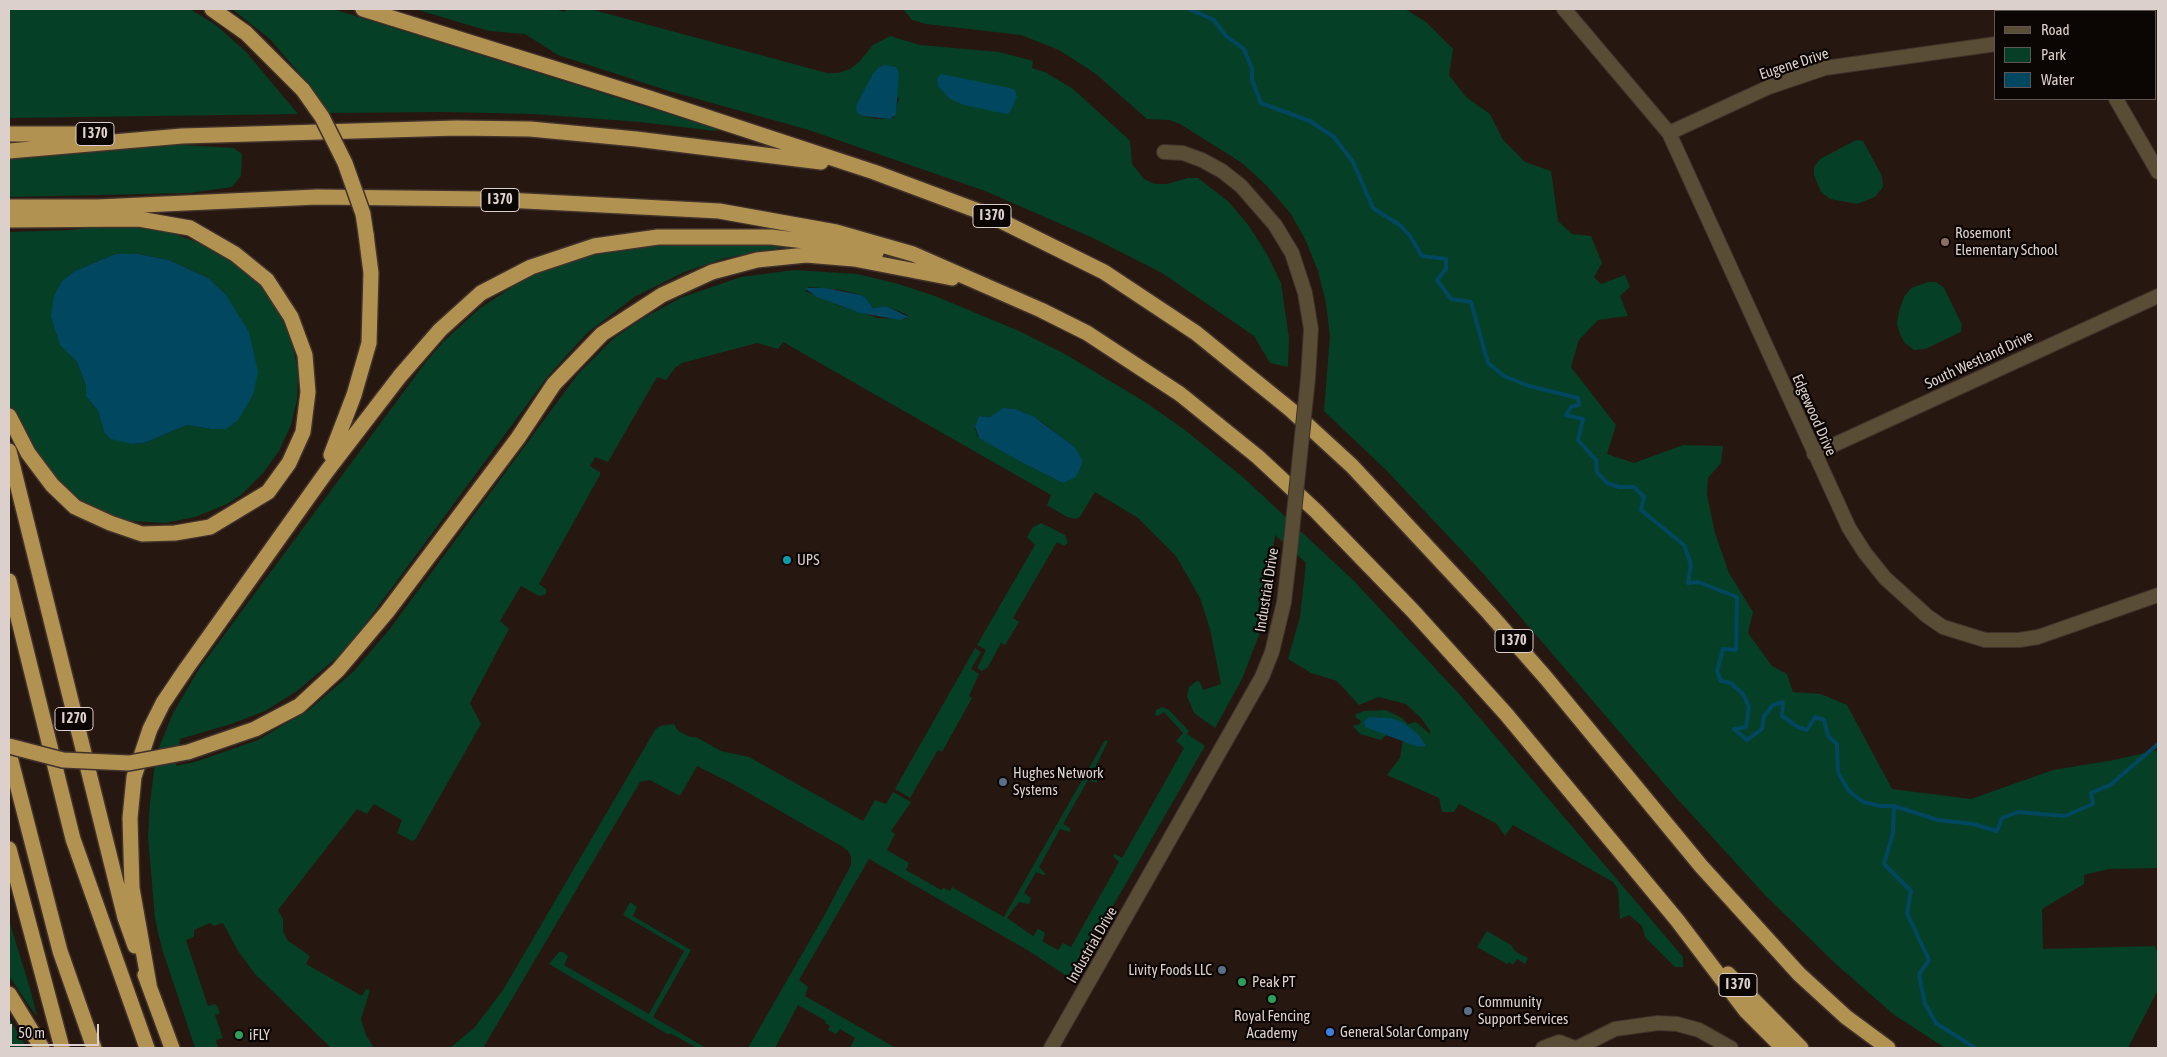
<!DOCTYPE html>
<html>
<head>
<meta charset="utf-8">
<style>
	body { margin:0 }
	#map { position:relative; width:2167px; height:1057px; overflow:hidden; background:#271711; font-family:"Asap Condensed",sans-serif }
	canvas { display:block }
	.frame { position:absolute; inset:0; border:10px solid #dcd0cc; pointer-events:none }
	.legend { position:absolute; left:1994px; top:10px; width:162px; height:90px; box-sizing:border-box; background:#0b0503; border:1px solid #5f5653; margin:0; padding:6px 9px; list-style:none; font-size:15px; color:#dcd0cc }
	.legend li { display:flex; align-items:center; gap:10px; height:25px }
	.legend b { width:25px; border:1px solid #5f5653 }
	.scale { position:absolute; left:10px; top:1024px; width:89px; height:22px; box-sizing:border-box; border:2px solid #dcd0cc; border-top:0; padding-left:6px; font-size:15px; line-height:18px; white-space:nowrap; color:#dcd0cc; -webkit-text-stroke:4px #0b0503; paint-order:stroke }
</style>
</head>
<body>
<div id="map">
<canvas width="2167" height="1057"></canvas>
<div class="frame"></div>
<ul class="legend">
<li><b style="height:6px;background:#5a4d35"></b>Road</li>
<li><b style="height:14px;background:#053f25"></b>Park</li>
<li><b style="height:14px;background:#00475f"></b>Water</li>
</ul>
<div class="scale">50 m</div>
</div>
<script>
const ctx = document.querySelector('canvas').getContext('2d');
ctx.lineJoin = 'round';
function fillPath(path, color) { ctx.fillStyle = color; ctx.fill(path, 'evenodd'); }
const poly = rows => new Path2D(rows.map(r => 'M' + r).join(''));
function strokePath(path, color, width, dash) { ctx.strokeStyle = color; ctx.lineWidth = width; ctx.lineCap = dash ? 'butt' : 'round'; ctx.setLineDash(dash || []); ctx.stroke(path); }
function label(font, color, halo, rows, align = 'center') {
  ctx.font = font + ' "Asap Condensed",sans-serif'; ctx.lineWidth = 4.5; ctx.setLineDash([]); ctx.textBaseline = 'middle'; ctx.strokeStyle = halo; ctx.fillStyle = color; for (const [text, x, y, turn = 0] of rows) {
    ctx.save(); ctx.translate(x, y); ctx.rotate((+turn || 0) * Math.PI / 180); ctx.textAlign = isNaN(turn) ? turn : align; if (halo) ctx.strokeText(text, 0, 0); ctx.fillText(text, 0, 0); ctx.restore();
  }
}
const green = poly([
	[9,9,190,9,216,25,246,52,298,114,9,118],
	[232,9,333,9,717,129,716,131,640,122,533,114,444,112,328,113,299,73,270,39],
	[415,9,554,9,565,12,566,9,590,9,827,73,838,73,850,69,859,62,873,45,890,36,920,45,999,52,1033,61,1032,68,1045,72,1073,89,1126,137,1130,141,1132,164,1144,179,1155,184,1167,184,1188,178,1198,178,1229,202,1249,226,1268,256,1281,283,1289,338,1288,367,1270,363,1254,336,1162,273,1093,238,985,191,809,130,669,91,558,55,525,34,489,31],
	[899,97,894,118,877,119,863,116],
	[903,9,1405,9,1426,22,1453,49,1449,75,1466,97,1490,114,1503,140,1525,162,1551,171,1558,221,1572,234,1591,236,1602,263,1594,277,1601,284,1625,275,1630,287,1620,296,1628,316,1598,320,1579,340,1571,367,1616,425,1607,454,1634,463,1683,445,1723,446,1721,463,1708,478,1707,495,1715,533,1729,573,1753,612,1748,633,1772,666,1787,674,1793,692,1821,694,1847,705,1892,789,1971,799,2053,770,2114,760,2158,750,2158,868,2109,869,2084,875,2084,884,2042,909,2043,949,2155,946,2158,955,2158,990,2128,1048,1945,1048,1893,1014,1837,965,1766,896,1672,793,1481,571,1386,470,1324,411,1330,336,1326,303,1318,271,1306,241,1291,214,1267,186,1242,163,1180,124,1169,120,1147,119,1096,74,1059,50,1021,35,926,24,912,20],
	[1856,140,1863,141,1882,176,1883,187,1875,197,1857,204,1830,199,1821,192,1814,175,1814,167,1820,159],
	[166,144,234,148,242,154,241,176,232,187,189,193,9,197,9,156],
	[106,225,139,227,169,232,202,244,229,258,261,284,284,320,290,333,298,371,297,400,291,425,279,451,263,473,241,495,227,504,195,517,165,523,132,521,112,516,76,499,62,488,17,426,9,408,9,232,71,230],
	[115,254,138,254,169,260,208,278,211,429,187,425,144,443,132,444,104,432,98,411,86,396,86,386,77,362,69,354,62,281,75,271],
	[736,242,787,247,725,258,684,272,636,296,587,333,548,376,363,627,341,654,297,691,265,711,231,724,180,739,176,766,195,762,258,740,309,710,353,672,389,630,578,374,614,338,642,319,680,298,741,277,794,270,857,274,895,283,935,296,1019,331,1065,354,1145,402,1185,430,1245,479,1354,581,1461,696,1683,957,1683,967,1675,967,1645,937,1642,926,1629,915,1620,919,1618,889,1613,882,1513,825,1505,836,1497,824,1459,804,1454,812,1442,812,1439,798,1387,775,1400,758,1403,740,1422,748,1380,717,1366,719,1364,726,1388,734,1381,740,1360,734,1353,726,1360,724,1361,721,1355,717,1356,714,1364,711,1386,710,1402,718,1408,724,1416,722,1430,734,1430,731,1421,718,1406,704,1379,697,1359,705,1337,681,1311,673,1288,659,1300,617,1306,563,1275,535,1266,603,1259,635,1242,679,1215,728,1194,713,1187,696,1189,687,1197,681,1200,682,1203,690,1221,684,1210,629,1200,598,1176,556,1138,518,1095,492,1080,517,1075,519,1067,517,1047,505,1051,495,783,342,778,349,757,343,682,363,675,368,666,380,657,377,608,462,595,457,590,466,600,472,600,475,539,584,546,589,546,594,539,596,521,586,500,621,509,629,470,703,481,724,415,840,412,841,397,833,402,820,374,804,367,814,357,809,278,910,283,919,283,931,287,940,310,956,306,964,362,996,366,989,370,990,361,1019,366,1035,374,1048,331,1048,255,974,238,951,223,923,214,926,210,923,194,930,194,937,186,940,208,1006,215,1004,217,1006,220,1013,215,1015,223,1038,216,1040,218,1048,195,1048,162,949,155,919,148,836,150,803,156,755,173,713,199,669,425,363,443,342,479,309,521,281,543,270,591,254,637,245],
	[809,287,842,290,861,295,866,298,873,308,886,306,908,315,907,319,878,318,840,306,805,291],
	[1008,408,1023,412,1042,422,1075,447,1063,483,1017,460,977,436,975,426,979,416,990,417],
	[1928,282,1936,282,1944,288,1962,325,1961,332,1925,349,1914,350,1904,342,1900,334,1897,324,1899,311,1904,297,1911,288],
	[1041,523,1065,535,1068,543,1064,546,1057,542,1013,618,1019,622,1005,645,1001,643,988,667,982,671,977,668,986,650,977,645,1035,545,1027,537,1033,527],
	[975,648,981,652,971,669,979,674,969,696,972,698,942,752,938,750,910,798,895,789],
	[1162,707,1169,710,1189,731,1187,734,1205,746,1071,979,1029,951,869,859,799,980,808,987,805,996,896,1048,850,1048,855,1038,840,1029,836,1034,828,1030,830,1026,825,1023,826,1021,798,1005,775,1048,748,1048,824,916,851,865,851,857,849,852,843,847,733,784,697,766,680,796,650,780,640,782,483,1048,450,1048,474,1028,503,990,655,730,660,726,674,724,678,731,690,737,696,737,721,751,749,757,863,821,875,800,886,804,893,792,911,802,891,831,895,834,887,850,909,863,906,870,941,890,943,888,950,891,952,887,1004,917,1105,740,1108,741,1091,776,1097,780,1097,783,1088,780,1063,824,1070,828,1070,832,1060,829,1039,867,1046,874,1043,875,1036,872,1024,893,1031,898,1029,904,1019,902,1007,918,1033,936,1038,929,1044,932,1045,935,1042,941,1058,950,1063,943,1071,947,1119,862,1113,856,1115,854,1122,858,1184,748,1176,741,1183,733,1164,712,1158,716,1155,715,1156,710],
	[630,902,637,907,633,916,691,950,653,1017,706,1048,697,1048,670,1033,669,1035,549,964,559,952,563,952,568,956,564,965,649,1014,684,951,623,915],
	[9,920,31,992,37,1017,9,976],
	[1487,931,1511,945,1516,952,1528,958,1525,964,1517,959,1513,965,1509,962,1507,964,1477,947],
	[9,1018,27,1048,9,1048]
]);
const water = poly([
	[885,65,896,67,899,72,896,115,890,119,863,116,857,113,856,106,872,75,878,68],
	[941,74,1010,88,1015,90,1017,97,1010,112,1007,114,964,105,950,99,938,86,937,78],
	[115,254,138,254,169,260,208,278,226,295,249,332,258,372,253,395,238,420,226,429,211,429,187,425,144,443,132,444,111,439,104,432,98,411,86,396,86,386,77,362,60,345,51,316,54,296,62,281,75,271],
	[804,288,825,288,861,295,866,298,873,308,886,306,909,317,900,320,860,313,817,297],
	[1003,408,1015,409,1033,416,1075,447,1083,461,1076,477,1063,483,1017,460,979,438,975,426,979,416,990,417],
	[1370,717,1391,718,1402,722,1418,734,1426,746,1418,747,1365,727,1364,721]
]);
const stream = poly([
	[1189,9,1214,20,1226,36,1244,49,1252,69,1252,80,1261,103,1310,121,1334,137,1353,162,1373,208,1401,226,1410,236,1422,256,1446,259,1446,269,1437,280,1451,299,1471,302,1488,363,1504,376,1529,386,1578,398,1579,405,1571,407,1566,415,1583,419,1578,440,1596,460,1597,472,1607,483,1619,487,1634,487,1644,497,1641,510,1684,545,1691,565,1688,583,1698,582,1737,597,1736,650,1723,649,1717,671,1721,681,1731,683,1743,694,1749,707,1746,727,1734,729,1747,740,1762,729,1764,716,1773,705,1783,702,1782,716,1798,727,1807,730,1815,717,1824,720,1828,736,1837,744,1838,773,1849,791,1863,802,1880,806,1894,806,1938,820,1973,824,1997,831,2002,818,2018,812,2065,816,2093,804,2091,793,2110,785,2158,744],
	[1894,806,1893,833,1884,864,1911,891,1907,913,1929,960,1919,974,1925,1004,1936,1023,1975,1048]
]);
const street = poly([
	[1564,9,1669,133,1849,528,1865,553,1885,578,1927,616,1943,627,1985,640,2019,640,2038,637,2158,595],
	[2068,9,2069,11],
	[2116,99,2158,172],
	[1669,133,1769,87,1825,68,1996,44],
	[1164,152,1183,153,1202,160,1222,171,1241,186,1275,225,1292,253,1305,293,1311,329,1308,378],
	[1814,454,2158,296],
	[1051,1048,1262,677,1272,652,1284,602,1290,551],
	[1543,1048,1559,1042,1575,1048],
	[1577,1048,1615,1029,1658,1023,1677,1024,1699,1030,1731,1048]
]);
const highway = poly([
	[212,9,246,33,303,90],
	[363,9,649,98,874,172,989,215,1104,272,1196,333,1291,410,1352,466,1489,613,1546,678,1701,866,1799,974,1846,1017,1888,1048],
	[9,134,101,134],
	[9,151,182,136,457,128,530,129,636,139,821,162],
	[9,207,98,207,317,197,486,199,719,211,836,232,913,254,1041,310,1087,333,1180,394,1258,457,1316,511,1413,611,1506,714,1677,920,1746,1011,1783,1048],
	[9,220,139,219,190,228,235,254,267,280,291,317,305,355,308,392,303,432,289,463,268,492,210,527,175,533,142,534,110,523,75,507,52,485,28,453,9,416],
	[9,451,125,918,135,946],
	[331,455,354,395,369,343,371,273,366,234],
	[9,581,73,839,147,1048],
	[188,752,255,729,299,706,338,670,387,612,518,438,554,384,602,334,662,295,712,272,757,260,806,255,854,259,952,278],
	[9,753,60,951,94,1048],
	[9,849,62,1048],
	[1728,974,1801,1048],
	[145,975,172,1048],
	[149,984,132,888,130,818,134,777,150,729,163,703,186,669,327,471,400,376,440,330,481,293,531,267,594,246,658,237,771,237,838,245,876,253],
	[9,994,42,1048]
]);
const streetBridge = poly([
	[1290,551,1308,378]
]);
const highwayBridge = poly([
	[303,90,322,117,345,163,363,214,366,234],
	[9,746,63,760,129,763,188,752]
]);
const markers = [
	[1945,242,5,"#8d6e63"],
	[787,560,5,"#0f9aa8"],
	[1003,782,5,"#5c6f8a"],
	[1222,970,5,"#5c6f8a"],
	[1242,982,5,"#2e9e5b"],
	[1272,999,5,"#2e9e5b"],
	[1468,1011,5,"#5c6f8a"],
	[1330,1032,5,"#3f7fe0"],
	[239,1035,5,"#2e9e5b"]
];
const shields = [
	[95,134,38],
	[500,200,38],
	[992,216,38],
	[1514,641,38],
	[74,719,38],
	[1738,985,38]
];
const shieldNames = [
	["I 370",95,134],
	["I 370",500,200],
	["I 370",992,216],
	["I 370",1514,641],
	["I 270",74,719],
	["I 370",1738,985]
];
const streetNames = [
	["Eugene Drive",1794,64,-18],
	["South Westland Drive",1979,360,-25],
	["Edgewood Drive",1814,415,66],
	["Industrial Drive",1267,590,-81],
	["Industrial Drive",1092,945,-60]
];
const poiNames = [
	["Rosemont",1955,233],
	["Elementary School",1955,250],
	["UPS",797,560],
	["Hughes Network",1013,773],
	["Systems",1013,790],
	["Livity Foods LLC",1212,970,"right"],
	["Peak PT",1252,982],
	["Community",1478,1002],
	["Support Services",1478,1019],
	["Royal Fencing",1272,1016,"center"],
	["Academy",1272,1033,"center"],
	["General Solar Company",1340,1032],
	["iFLY",249,1035]
];
fillPath(green, '#053f25');
fillPath(water, '#00475f');
strokePath(stream, '#00475f', 4);
strokePath(street, '#40312b', 16);
strokePath(highway, '#40312b', 18);
strokePath(street, '#5a4d35', 14);
strokePath(highway, '#b19251', 15);
strokePath(streetBridge, '#40312b', 16, []);
strokePath(highwayBridge, '#40312b', 18, []);
strokePath(streetBridge, '#5a4d35', 14);
strokePath(highwayBridge, '#b19251', 15);
for (const [x, y, r, color] of markers) { const dot = new Path2D(); dot.arc(x, y, r, 0, 2 * Math.PI); ctx.fillStyle = color; ctx.fill(dot); strokePath(dot, '#0b0503', 2); }
for (const [x, y, w] of shields) { const box = new Path2D(); box.roundRect(x - w / 2, y - 11.5, w, 23, 4); ctx.fillStyle = '#0b0503'; ctx.fill(box); strokePath(box, '#dcd0cc', 1); }
label('bold 14px', '#dcd0cc', null, shieldNames);
label('15px', '#dcd0cc', '#0b0503', streetNames);
label('15px', '#dcd0cc', '#0b0503', poiNames, 'left');
</script>
</body>
</html>
